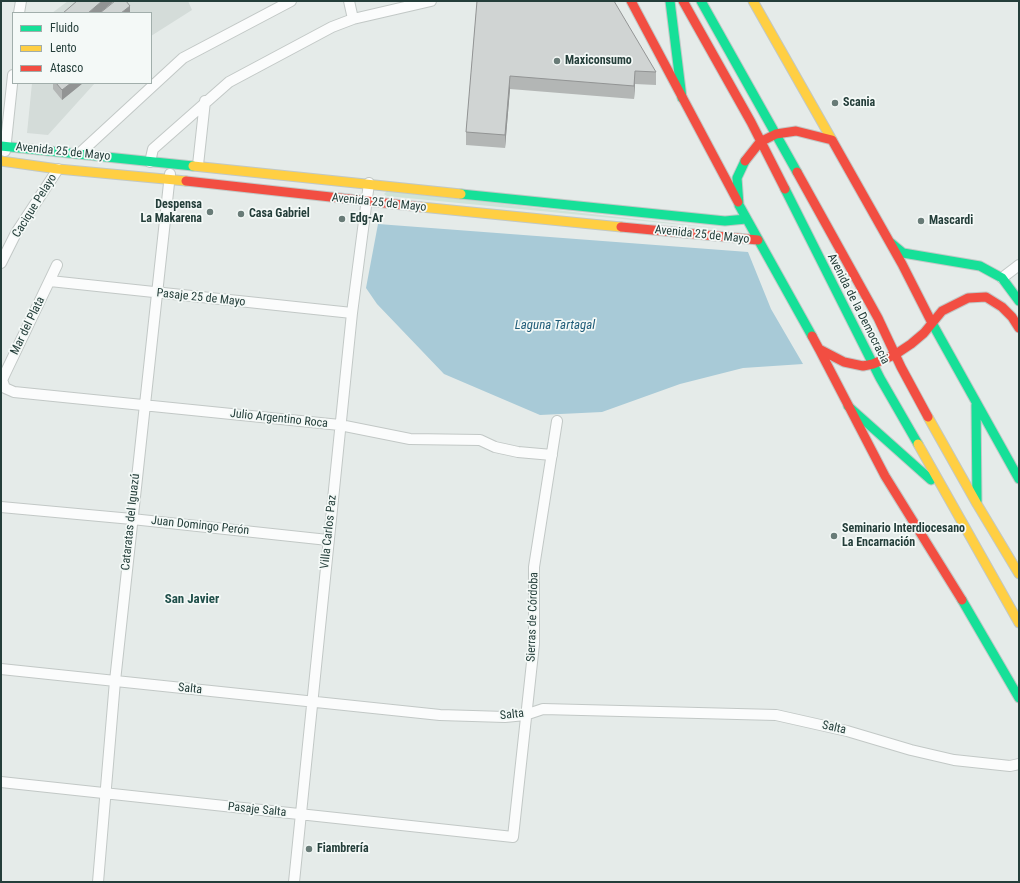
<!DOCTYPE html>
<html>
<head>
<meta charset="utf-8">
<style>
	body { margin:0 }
	#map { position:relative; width:1020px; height:883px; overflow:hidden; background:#e5ebe9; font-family:"Roboto Condensed",sans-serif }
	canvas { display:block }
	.frame { position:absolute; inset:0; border:2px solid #243e3a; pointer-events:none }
	.legend { position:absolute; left:12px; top:12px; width:140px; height:72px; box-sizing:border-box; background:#f4f9f7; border:1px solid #a1aeab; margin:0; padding:5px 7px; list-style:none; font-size:12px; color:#243e3a }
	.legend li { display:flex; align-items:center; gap:8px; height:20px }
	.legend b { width:20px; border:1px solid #a1aeab }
</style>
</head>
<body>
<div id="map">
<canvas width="1020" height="883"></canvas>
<div class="frame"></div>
<ul class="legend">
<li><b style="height:5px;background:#16e098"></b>Fluido</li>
<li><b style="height:5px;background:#ffcf43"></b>Lento</li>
<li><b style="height:5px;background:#f24e42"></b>Atasco</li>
</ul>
</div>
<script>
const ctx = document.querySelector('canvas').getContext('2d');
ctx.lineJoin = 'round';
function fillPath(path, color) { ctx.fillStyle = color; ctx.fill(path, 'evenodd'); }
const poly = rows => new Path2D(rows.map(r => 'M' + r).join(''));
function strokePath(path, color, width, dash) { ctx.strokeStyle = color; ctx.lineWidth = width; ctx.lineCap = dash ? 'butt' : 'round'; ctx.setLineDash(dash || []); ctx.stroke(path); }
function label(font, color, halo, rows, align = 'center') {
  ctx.font = font + ' "Roboto Condensed",sans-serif'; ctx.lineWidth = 3.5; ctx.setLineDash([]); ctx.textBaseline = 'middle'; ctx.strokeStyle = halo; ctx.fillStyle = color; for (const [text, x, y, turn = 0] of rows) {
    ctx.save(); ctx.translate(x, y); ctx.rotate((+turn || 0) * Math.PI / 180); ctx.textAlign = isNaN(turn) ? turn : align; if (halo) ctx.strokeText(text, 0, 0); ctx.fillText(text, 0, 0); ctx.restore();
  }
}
const built = poly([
	[68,1,188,1,192,10,151,36,151,13,52,13],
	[32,83,95,83,48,135,27,133]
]);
const green = poly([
	[387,191,725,229,387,196,384,194]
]);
const water = poly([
	[378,224,748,252,771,309,803,364,743,368,680,384,602,412,540,415,444,374,377,304,366,288]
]);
const street = poly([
	[349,1,353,19],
	[19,13,21,1],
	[5,151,13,75],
	[80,153,183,58,291,1],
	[150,162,153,149,229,82,332,27,353,19,431,1],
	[198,165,205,101],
	[1,263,16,233,58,169],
	[57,265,2,380,5,388,14,392,340,425,410,439,480,440,495,447,518,452,552,455],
	[1002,278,1019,265],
	[50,281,352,313],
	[1,507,132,519,328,540],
	[1,669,440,715,505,717,525,715,543,709,776,715,847,731,911,750,954,760,1010,766,1019,764],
	[1,782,513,837,534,644,534,567,557,421],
	[98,882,115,681,170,174],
	[294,882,352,313,369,183]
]);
const fast = poly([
	[670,1,682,98],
	[701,1,797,172],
	[1,146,193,166],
	[745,161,737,178,739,205,812,336],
	[785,189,880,378,918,444],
	[461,194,725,221,746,219],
	[891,243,903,253,980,266,1002,278,1019,301],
	[932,323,1019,479],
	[976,405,977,501],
	[848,406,931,480],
	[962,600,1019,698]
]);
const slow = poly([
	[753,1,832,140],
	[1,161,58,169,186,181],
	[193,166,461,194],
	[421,207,621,227],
	[928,417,977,504,1019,574],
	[918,444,1019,623]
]);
const jam = poly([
	[631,1,738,202],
	[683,1,751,122,785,189],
	[745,161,760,142,776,134,796,131,832,140,902,264,932,323],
	[797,172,878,318,901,367,928,417],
	[186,181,421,207],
	[621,227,758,240],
	[812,336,819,349,844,362,863,366,873,364,896,354,911,344,924,333,942,311,968,298,986,297,1002,307,1012,317,1019,328],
	[819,349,885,476,962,600]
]);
const wall = poly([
	[477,1,656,72,656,85,635,84,634,99,510,89,505,148,466,145,466,132],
	[53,83,83,83,62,100,53,89]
]);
const shadedWall = poly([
	[102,1,114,1,100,13,88,13],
	[130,6,130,13,121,13],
	[635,71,635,84,634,99,634,86],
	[510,76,510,89,505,148,505,135],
	[71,83,83,83,62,100,62,90]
]);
const building = poly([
	[77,1,102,1,88,13,63,13,77,1],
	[115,1,126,1,130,6,121,13,100,13,115,1],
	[477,1,614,1,656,72,635,71,634,86,510,76,505,135,466,132,477,1],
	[56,83,71,83,62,90,56,83]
]);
const markers = [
	[557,61,4,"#687b77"],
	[835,103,4,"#687b77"],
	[210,212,4,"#687b77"],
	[241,214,4,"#687b77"],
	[342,219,4,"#687b77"],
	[921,221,4,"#687b77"],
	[834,536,4,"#687b77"],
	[309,849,4,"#687b77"]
];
const poiNames = [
	["Maxiconsumo",565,61],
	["Scania",843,103],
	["Despensa",202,205,"right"],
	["La Makarena",202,219,"right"],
	["Casa Gabriel",249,214],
	["Edg-Ar",350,219],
	["Mascardi",929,221],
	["Seminario Interdiocesano",842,529],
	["La Encarnación",842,543],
	["Fiambrería",317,849]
];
const streetNames = [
	["Avenida 25 de Mayo",63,152,6],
	["Avenida 25 de Mayo",379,203,6],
	["Cacique Pelayo",35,206,-58],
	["Avenida 25 de Mayo",702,235,6],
	["Pasaje 25 de Mayo",201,298,6],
	["Avenida de la Democracia",858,309,63],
	["Mar del Plata",28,326,-64],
	["Julio Argentino Roca",279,419,6],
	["Cataratas del Iguazú",131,522,-84],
	["Juan Domingo Perón",200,526,6],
	["Villa Carlos Paz",329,532,-84],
	["Sierras de Córdoba",533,617,-88],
	["Salta",190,689,6],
	["Salta",512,715,-6],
	["Salta",834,728,13],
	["Pasaje Salta",257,810,6]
];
const waterNames = [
	["Laguna Tartagal",555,326]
];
const neighbourhoodNames = [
	["San Javier",192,600]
];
fillPath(built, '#d4dcd9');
fillPath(green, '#cfe3d8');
fillPath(water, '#a8cad7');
strokePath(street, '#c2c8c6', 12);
strokePath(fast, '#c1c8c6', 11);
strokePath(slow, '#c1c8c6', 11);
strokePath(jam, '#c1c8c6', 11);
strokePath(street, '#fbfcfc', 10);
strokePath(fast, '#16e098', 9);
strokePath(slow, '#ffcf43', 9);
strokePath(jam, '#f24e42', 9);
fillPath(wall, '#b3b6b5');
fillPath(shadedWall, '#929494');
fillPath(building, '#d0d4d3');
strokePath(building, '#929494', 1);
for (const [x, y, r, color] of markers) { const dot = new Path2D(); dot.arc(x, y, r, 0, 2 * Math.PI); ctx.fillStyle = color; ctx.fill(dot); strokePath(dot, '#f4f9f7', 1.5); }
label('bold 12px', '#243e3a', '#f4f9f7', poiNames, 'left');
label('12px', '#243e3a', '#f4f9f7', streetNames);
label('italic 13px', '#1f5c78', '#f4f9f7', waterNames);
label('bold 13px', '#204f4a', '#f4f9f7', neighbourhoodNames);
</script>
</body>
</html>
